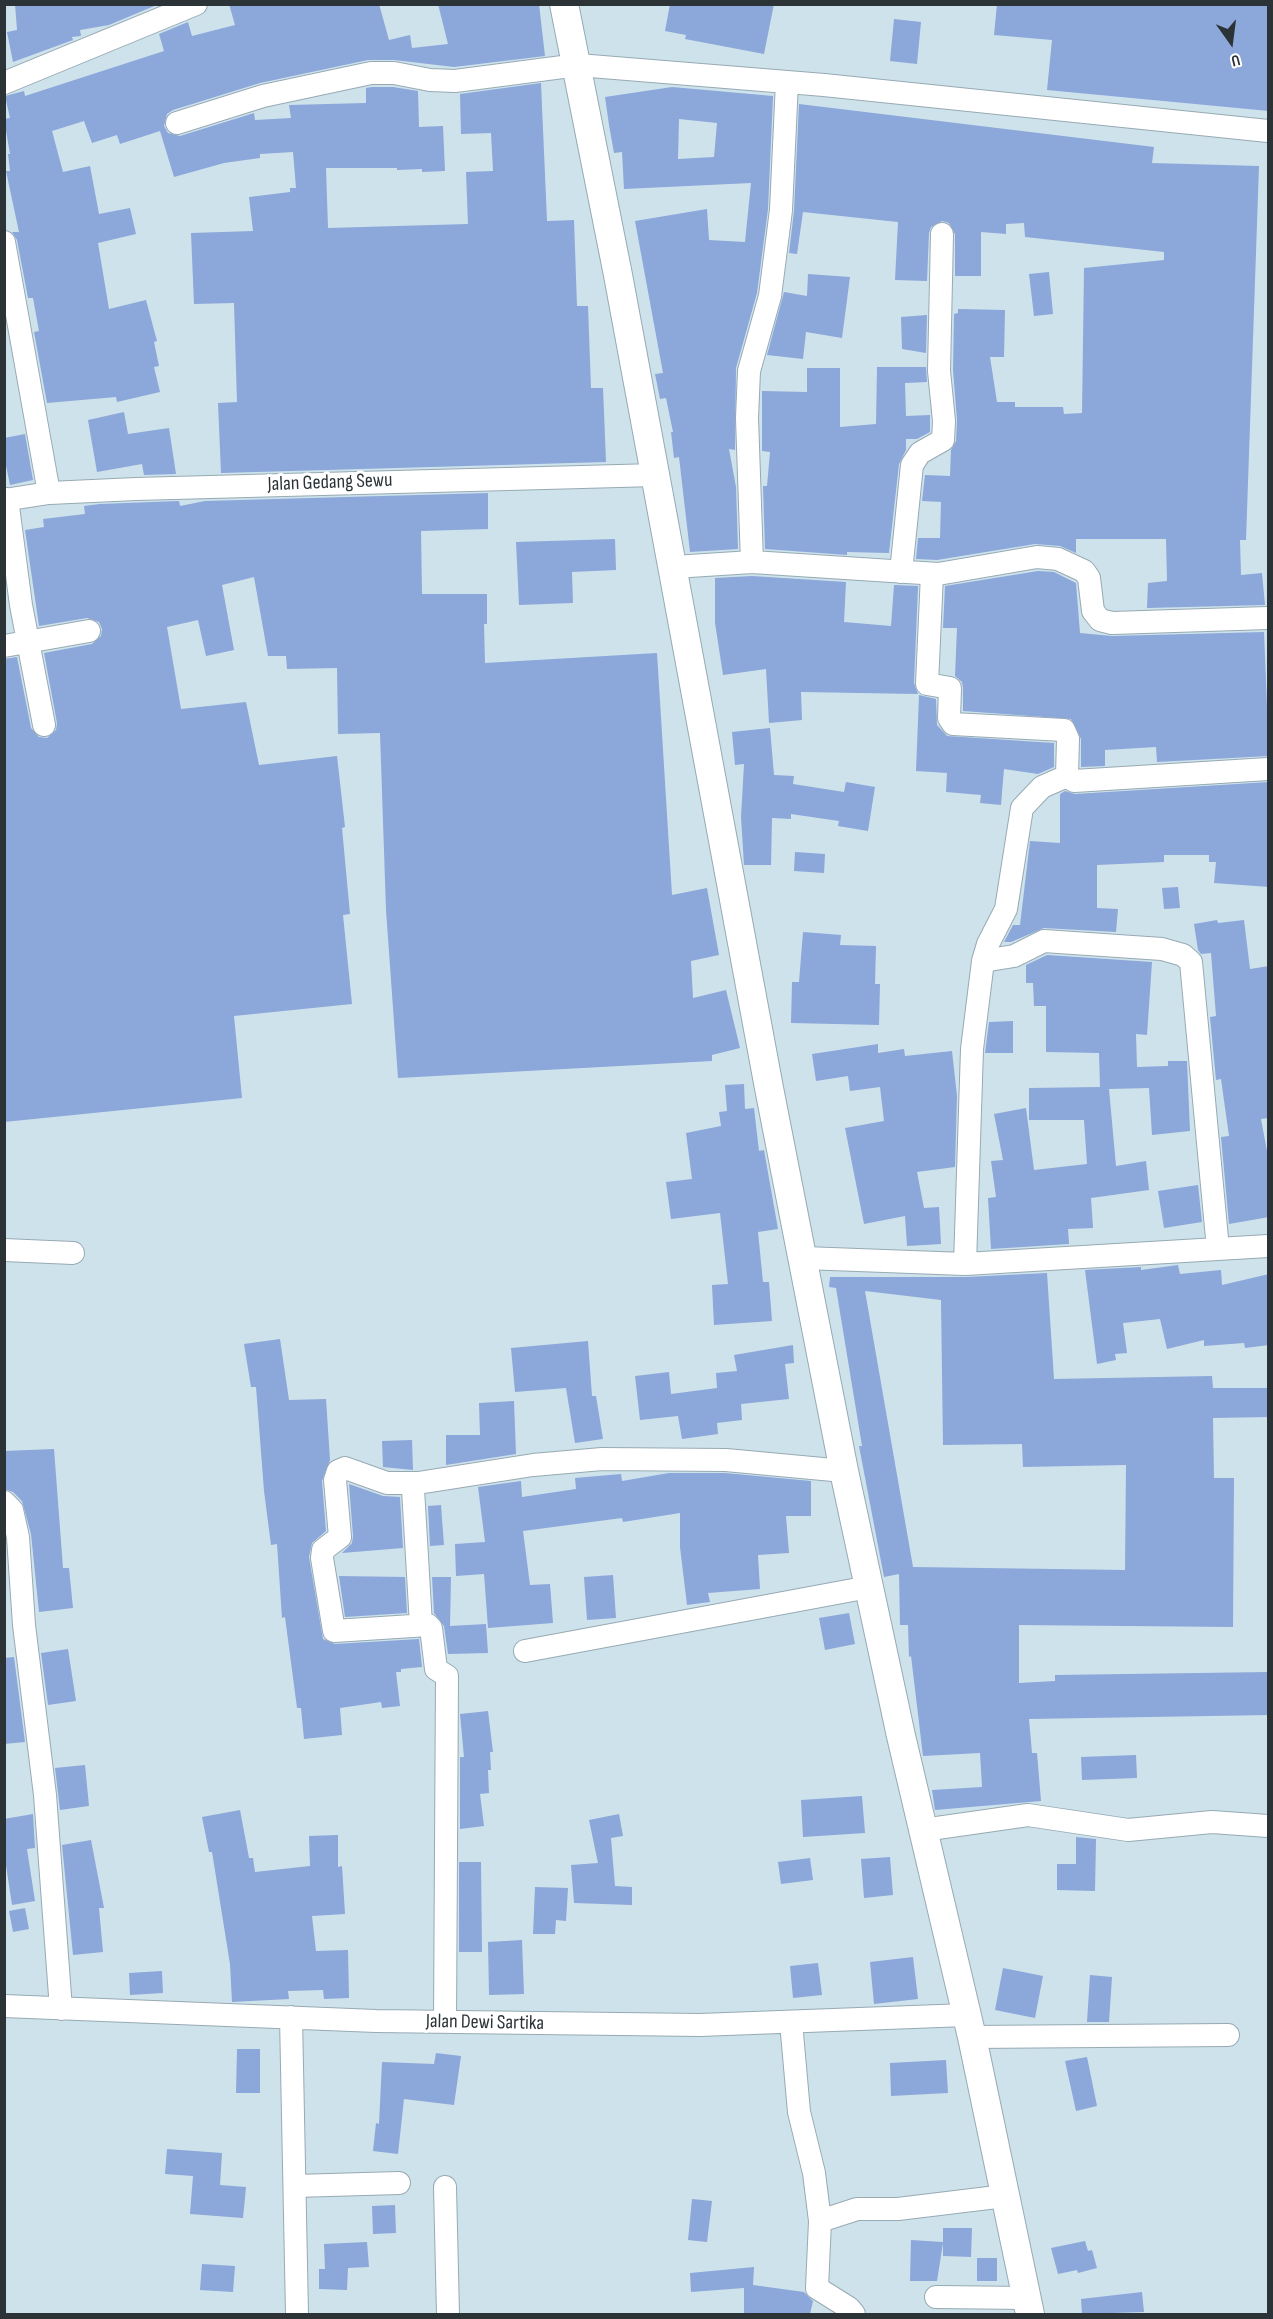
<!DOCTYPE html>
<html>
<head>
<meta charset="utf-8">
<style>
	body { margin:0 }
	#map { position:relative; width:1273px; height:2319px; overflow:hidden; background:#cee2ec; font-family:"Sofia Sans Condensed",sans-serif }
	canvas { display:block }
	.frame { position:absolute; inset:0; border:6px solid #2c3337; pointer-events:none }
	.north { position:absolute; left:1201px; top:12px; width:60px; height:60px; -webkit-text-stroke:4px #fff; paint-order:stroke; rotate:166deg; font-size:16px; font-weight:700; line-height:24px; text-align:center; color:#2c3337 }
	.north::after { content:''; display:block; margin:auto; width:21px; height:27px; background:#2c3337; clip-path:polygon(50% 0,100% 100%,50% 72%,0 100%) }
</style>
</head>
<body>
<div id="map">
<canvas width="1273" height="2319"></canvas>
<div class="frame"></div>
<div class="north">U</div>
</div>
<script>
const ctx = document.querySelector('canvas').getContext('2d');
ctx.lineJoin = 'round';
function fillPath(path, color) { ctx.fillStyle = color; ctx.fill(path, 'evenodd'); }
const poly = rows => new Path2D(rows.map(r => 'M' + r).join(''));
function strokePath(path, color, width, dash) { ctx.strokeStyle = color; ctx.lineWidth = width; ctx.lineCap = dash ? 'butt' : 'round'; ctx.setLineDash(dash || []); ctx.stroke(path); }
function label(font, color, halo, rows, align = 'center') {
  ctx.font = font + ' "Sofia Sans Condensed",sans-serif'; ctx.lineWidth = 6; ctx.setLineDash([]); ctx.textBaseline = 'middle'; ctx.strokeStyle = halo; ctx.fillStyle = color; for (const [text, x, y, turn = 0] of rows) {
    ctx.save(); ctx.translate(x, y); ctx.rotate((+turn || 0) * Math.PI / 180); ctx.textAlign = isNaN(turn) ? turn : align; if (halo) ctx.strokeText(text, 0, 0); ctx.fillText(text, 0, 0); ctx.restore();
  }
}
const building = poly([
	[15,4,159,4,109,25,80,30,81,36,72,37,73,40,13,62,7,32,17,30],
	[229,4,379,4,389,40,410,35,412,48,448,44,438,4,539,4,545,56,454,67,394,60,368,60,260,83,173,110,167,114,164,126,168,133,180,136,254,113,255,120,291,118,289,105,366,103,366,88,372,87,393,87,418,91,419,127,443,126,445,171,422,172,422,169,397,170,397,168,326,168,328,228,468,224,466,172,493,171,491,133,461,134,460,94,541,83,547,221,574,220,577,306,588,306,591,388,603,388,606,462,221,473,218,403,237,402,234,303,194,304,191,233,253,231,249,197,290,192,290,188,296,188,293,152,260,154,260,158,224,163,174,177,160,131,120,144,117,135,92,143,84,121,52,131,63,172,90,166,99,214,130,208,136,234,98,243,109,309,146,300,157,341,154,342,159,366,154,367,160,392,117,402,116,397,47,403,34,332,39,331,33,298,28,298,17,240,12,232,19,232,6,171,10,171,8,154,10,154,4,119,10,118,5,96,24,91,25,96,164,51,159,34,188,22,192,36,235,25],
	[670,4,774,4,764,54,685,39,686,35,665,31],
	[997,4,1269,4,1269,111,1047,90,1052,40,994,35],
	[894,19,921,22,917,64,890,61],
	[672,87,773,96,768,209,757,293,736,368,735,450,729,449,736,487,738,549,690,552,679,457,674,458,671,432,673,432,666,398,660,399,655,374,663,373,635,221,707,209,709,240,745,242,751,183,624,189,622,152,614,153,609,125,605,97],
	[679,119,717,123,714,157,678,159],
	[799,104,1154,147,1152,163,1259,166,1246,540,1240,540,1241,575,1262,573,1265,605,1147,608,1148,583,1167,581,1166,539,1076,539,1076,553,1060,546,1035,544,937,560,916,559,918,538,940,538,941,502,922,501,925,475,950,476,951,450,956,441,957,420,953,370,954,314,958,313,958,309,1005,310,1004,357,990,357,997,402,1015,402,1015,407,1063,407,1064,414,1082,413,1084,268,1164,260,1164,252,1025,237,1024,223,1006,224,1006,234,981,232,981,276,955,276,955,234,949,223,942,221,931,227,929,233,927,281,895,280,898,222,803,212,797,254,789,253,794,211],
	[1049,272,1053,314,1034,316,1029,274],
	[808,274,850,277,842,338,806,332,803,359,767,355,784,292,807,296],
	[927,315,926,353,902,349,901,317],
	[877,367,926,367,927,382,905,383,906,416,930,415,930,432,917,439,906,439,906,450,899,464,889,553,847,552,847,555,765,549,763,486,767,486,770,452,762,451,762,391,807,392,807,368,840,368,840,427,876,424],
	[124,412,128,434,169,428,176,474,144,475,142,464,97,472,88,420],
	[25,434,33,480,10,485,4,456,4,438],
	[488,493,488,529,421,531,422,594,487,594,487,624,484,624,485,663,657,653,672,895,707,888,719,955,691,961,693,998,726,990,740,1048,712,1055,712,1061,398,1078,386,910,380,733,338,734,337,668,287,669,286,656,268,656,254,577,222,585,234,650,206,656,198,620,167,627,181,709,246,702,259,765,337,756,345,827,342,828,350,914,343,915,352,1004,234,1016,242,1098,4,1122,4,659,17,657,31,728,39,737,47,738,56,730,57,723,44,653,92,644,101,636,102,629,99,622,87,618,39,626,25,530,44,527,43,519,85,514,84,506,100,504,179,501,180,506,205,501],
	[615,539,616,570,572,572,573,603,519,605,516,542],
	[1038,571,1054,572,1076,583,1080,633,1112,636,1264,632,1269,756,1157,762,1156,747,1105,750,1105,766,1081,767,1081,739,1071,719,963,711,963,688,962,682,955,676,957,628,943,628,945,586],
	[752,576,846,582,844,622,891,626,894,585,918,586,914,683,918,694,801,692,802,720,769,723,766,669,723,675,715,623,715,578],
	[919,695,936,699,937,725,947,736,1054,743,1054,767,1038,774,1004,769,1001,805,980,803,981,795,946,792,947,773,916,771],
	[770,728,774,775,794,776,793,784,844,792,846,782,875,787,868,831,838,826,839,821,791,814,791,819,772,818,771,865,744,865,741,817,744,764,735,765,732,732],
	[1269,782,1269,887,1214,883,1216,862,1209,862,1209,855,1164,855,1164,862,1097,865,1097,908,1118,909,1116,932,1044,928,1011,942,1004,942,1013,925,1020,925,1030,841,1060,843,1060,794,1065,791,1075,794],
	[795,852,825,854,824,873,794,871],
	[1178,887,1180,908,1164,909,1162,888],
	[1217,920,1218,923,1244,920,1250,969,1269,966,1269,1118,1261,1119,1269,1162,1269,1217,1229,1224,1221,1137,1229,1136,1221,1079,1216,1080,1210,1017,1216,1016,1211,953,1201,954,1198,950,1194,924],
	[803,932,841,935,840,945,876,946,875,984,880,984,879,1025,791,1023,792,982,799,982],
	[1047,955,1152,962,1147,1035,1136,1034,1137,1067,1168,1066,1168,1061,1187,1061,1190,1131,1152,1135,1149,1088,1109,1089,1116,1166,1146,1161,1149,1190,1091,1198,1093,1228,1068,1229,1069,1244,991,1249,988,1198,996,1197,991,1161,1003,1160,994,1114,1026,1108,1034,1170,1087,1164,1084,1120,1029,1120,1029,1088,1100,1087,1099,1053,1046,1052,1046,1006,1034,1006,1033,983,1026,983,1026,965],
	[1013,1021,1013,1053,985,1053,989,1022],
	[878,1044,878,1053,904,1049,905,1056,952,1051,957,1096,955,1167,917,1172,924,1208,939,1207,941,1244,907,1246,905,1216,864,1224,845,1128,884,1121,880,1087,850,1091,848,1076,816,1081,812,1054],
	[744,1084,745,1109,754,1108,759,1151,764,1150,778,1229,758,1232,763,1282,769,1282,772,1321,714,1325,712,1285,728,1284,720,1213,671,1219,666,1182,692,1179,686,1133,721,1126,719,1112,727,1111,725,1085],
	[1198,1185,1202,1222,1164,1228,1158,1191],
	[1178,1265,1180,1274,1221,1270,1222,1285,1269,1274,1269,1345,1245,1348,1244,1343,1204,1346,1204,1340,1167,1349,1160,1319,1123,1323,1127,1353,1115,1354,1116,1360,1097,1364,1085,1270,1141,1267,1141,1270],
	[1047,1273,1054,1379,1212,1376,1213,1388,1269,1388,1269,1417,1213,1418,1214,1478,1234,1478,1233,1627,1019,1625,1019,1683,1055,1681,1055,1675,1269,1672,1269,1715,1029,1719,1032,1753,1037,1753,1041,1801,935,1810,932,1790,982,1787,980,1753,923,1756,911,1656,909,1657,908,1625,900,1625,899,1574,884,1577,859,1446,862,1446,836,1288,829,1287,830,1277,966,1277],
	[865,1291,941,1300,943,1445,1022,1444,1023,1467,1126,1465,1125,1570,913,1567],
	[280,1339,289,1400,326,1399,330,1460,322,1481,326,1531,312,1543,309,1557,323,1639,335,1644,419,1639,422,1667,401,1669,401,1672,396,1672,400,1706,382,1708,381,1702,340,1708,342,1735,304,1739,301,1708,297,1708,285,1617,282,1618,277,1544,271,1545,264,1491,256,1387,251,1387,244,1344],
	[588,1341,592,1396,596,1396,603,1439,575,1443,566,1388,515,1392,511,1348],
	[793,1345,794,1363,785,1364,789,1399,741,1404,742,1420,717,1423,718,1434,682,1439,678,1416,640,1420,635,1376,669,1372,671,1394,717,1388,716,1373,737,1371,734,1355],
	[514,1401,516,1454,446,1465,446,1435,480,1435,479,1403],
	[412,1440,413,1470,383,1467,382,1441],
	[54,1449,63,1568,69,1568,73,1608,39,1612,31,1534,22,1501,13,1492,4,1489,4,1451],
	[669,1473,725,1473,811,1481,811,1516,786,1516,789,1553,758,1555,760,1589,708,1593,710,1602,687,1605,680,1547,680,1513,623,1522,622,1518,523,1531,530,1585,550,1584,553,1623,488,1628,484,1574,456,1576,455,1544,485,1542,478,1487,521,1481,522,1497,576,1489,575,1478,621,1474,622,1481],
	[349,1484,383,1496,400,1497,403,1548,342,1553,352,1543,353,1536],
	[441,1505,444,1545,430,1546,428,1506],
	[613,1575,616,1618,587,1620,584,1577],
	[339,1576,405,1577,407,1613,345,1617],
	[432,1577,451,1577,450,1626,486,1624,488,1653,448,1654,444,1626,434,1613],
	[849,1613,855,1644,825,1650,819,1618],
	[68,1649,76,1701,48,1705,41,1653],
	[14,1657,25,1742,4,1744,4,1658],
	[488,1711,493,1752,490,1752,491,1770,488,1770,489,1793,480,1794,484,1826,460,1829,460,1757,464,1757,460,1714],
	[1136,1755,1137,1778,1082,1780,1081,1757],
	[85,1765,89,1806,60,1810,55,1768],
	[862,1796,865,1833,803,1837,801,1800],
	[240,1810,249,1858,253,1858,255,1872,310,1866,309,1836,338,1835,338,1867,342,1866,345,1914,312,1916,316,1951,348,1950,349,1998,324,1999,323,1990,288,1991,289,1999,232,2002,230,1964,212,1852,209,1852,202,1817],
	[33,1814,35,1848,27,1849,35,1901,12,1905,4,1852,4,1819],
	[619,1814,623,1836,611,1838,615,1886,632,1887,632,1905,574,1903,571,1865,598,1863,589,1820],
	[1076,1837,1096,1839,1095,1891,1057,1890,1057,1864,1076,1864],
	[91,1840,104,1908,99,1908,103,1952,73,1955,62,1845],
	[890,1857,893,1895,864,1898,861,1859],
	[810,1858,813,1880,781,1884,778,1862],
	[459,1862,481,1862,482,1952,459,1952],
	[535,1887,568,1888,566,1921,556,1920,555,1934,533,1934],
	[25,1908,29,1929,13,1932,9,1911],
	[522,1940,524,1994,489,1995,488,1942],
	[913,1957,918,1999,874,2004,870,1962],
	[818,1963,822,1995,793,1998,790,1966],
	[1003,1968,1043,1976,1035,2018,995,2010],
	[162,1971,163,1993,130,1995,129,1973],
	[1090,1975,1112,1977,1109,2022,1087,2022],
	[237,2049,260,2049,260,2093,236,2093],
	[436,2053,461,2056,454,2105,404,2099,398,2154,373,2151,376,2123,379,2124,382,2062,434,2064],
	[1087,2057,1097,2106,1076,2111,1065,2061],
	[946,2060,948,2093,891,2096,890,2063],
	[167,2149,222,2153,220,2185,246,2187,243,2218,190,2214,193,2176,165,2174],
	[692,2199,712,2201,707,2242,688,2240],
	[395,2205,396,2233,373,2234,372,2206],
	[943,2228,972,2228,971,2257,943,2256,943,2243,937,2281,910,2281,911,2240,943,2242],
	[1085,2241,1088,2251,1092,2250,1097,2268,1078,2273,1077,2270,1058,2274,1051,2248],
	[367,2242,369,2267,348,2268,347,2290,319,2289,319,2269,325,2269,324,2244],
	[977,2258,997,2258,997,2281,977,2281],
	[202,2264,235,2266,233,2292,200,2290],
	[754,2267,753,2285,804,2292,813,2301,810,2314,744,2314,744,2288,691,2292,690,2273],
	[1142,2292,1144,2312,1082,2314,1081,2299]
]);
const minor = poly([
	[4,83,196,4],
	[177,123,263,96,371,73,394,73,430,80,455,81,578,65,824,85,1268,131],
	[4,242,49,493],
	[7,499,21,605,44,725],
	[4,500,49,493,136,489,656,475],
	[752,562,747,418,749,371,770,296,781,210,787,82],
	[674,567,752,562,938,574,1037,557,1058,559,1084,571,1089,578,1093,611,1100,620,1112,623,1268,618],
	[901,572,912,465,920,453,943,440,944,421,939,371,942,234],
	[932,574,927,684,950,688,949,718,953,724,1064,730,1068,739,1067,776,1074,781,1268,769],
	[4,646,89,631],
	[983,961,1014,956,1044,941,1162,949,1183,955,1191,962,1218,1249],
	[4,1250,73,1253],
	[804,1258,965,1264,1268,1246],
	[965,1264,972,1049,983,961,988,944,1006,909,1022,808,1042,787,1067,776],
	[418,1483,387,1483,345,1468,338,1471,335,1480,340,1537,323,1550,322,1558,334,1631,428,1625,431,1628,436,1669,447,1676,445,2022],
	[4,1502,12,1510,18,1537,24,1625,45,1795,61,2009],
	[421,1625,413,1489,418,1483,533,1465,602,1459,726,1460,844,1471],
	[525,1651,869,1587],
	[923,1830,1028,1815,1128,1830,1212,1822,1268,1826],
	[4,2006,376,2021,700,2025,966,2015],
	[291,2017,297,2314],
	[791,2022,799,2112,814,2173,820,2221],
	[972,2037,1228,2035],
	[295,2186,399,2183],
	[445,2187,448,2314],
	[936,2297,1027,2298],
	[854,2314,849,2308,817,2288,820,2221,857,2209,898,2209,1005,2196]
]);
const major = poly([
	[564,4,618,275,769,1088,844,1471,901,1736,972,2037,1030,2314]
]);
const streetNames = [
	["Jalan Gedang Sewu",330,483,-2],
	["Jalan Dewi Sartika",485,2023,1]
];
fillPath(building, '#8ca7d9');
strokePath(minor, '#97aab4', 24);
strokePath(major, '#97aab4', 30);
strokePath(minor, '#fff', 22);
strokePath(major, '#fff', 28);
label('20px', '#2c3337', '#fff', streetNames);
</script>
</body>
</html>
